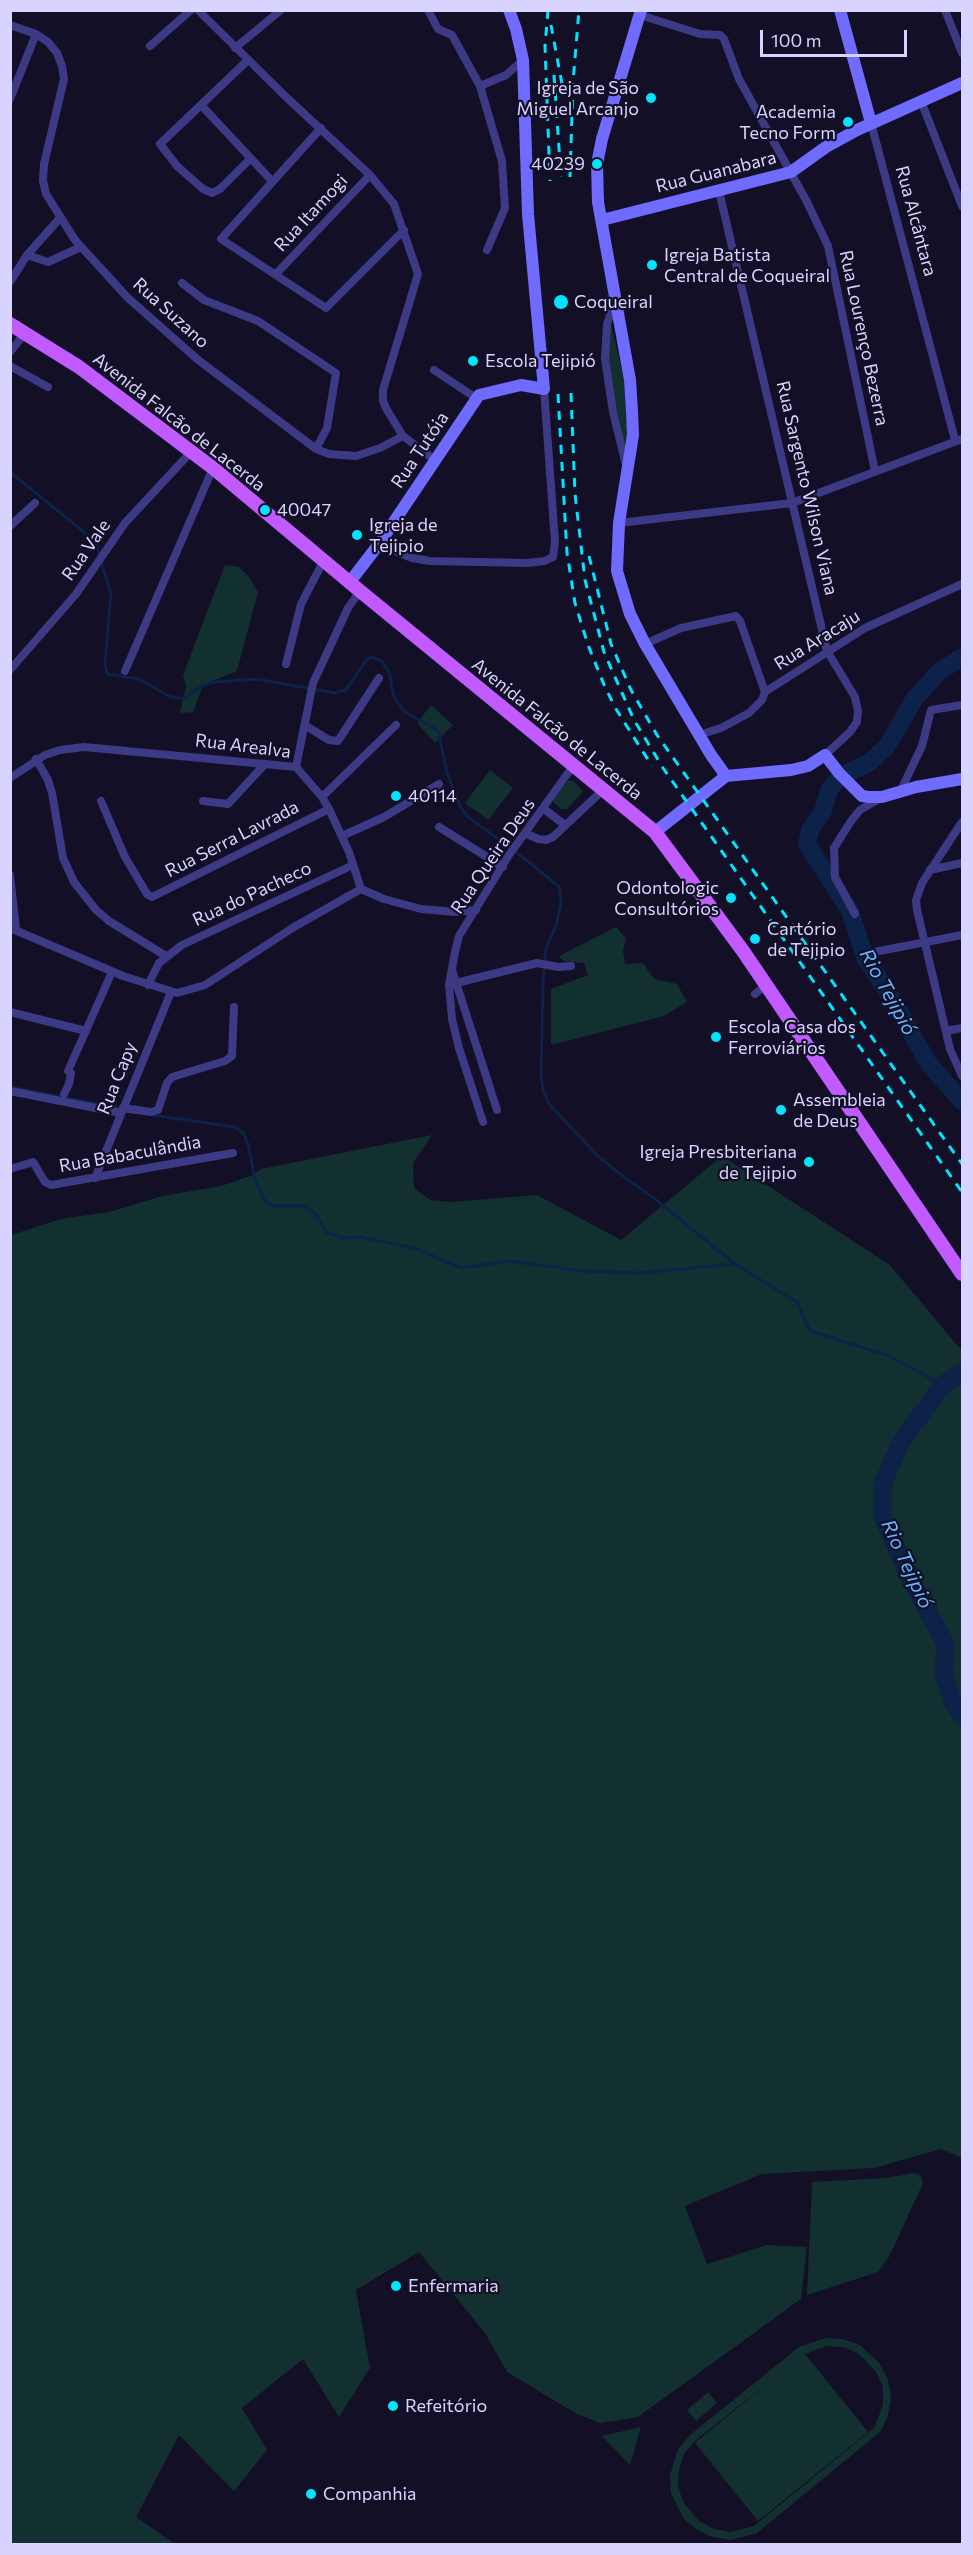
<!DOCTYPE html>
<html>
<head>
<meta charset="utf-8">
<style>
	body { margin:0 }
	#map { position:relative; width:973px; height:2555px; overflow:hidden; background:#130f26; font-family:Commissioner,sans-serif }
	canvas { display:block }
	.frame { position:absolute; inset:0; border:12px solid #d9d4ff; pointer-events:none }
	.scale { position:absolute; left:760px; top:30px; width:147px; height:27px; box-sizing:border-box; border:3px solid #d9d4ff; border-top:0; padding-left:8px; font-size:18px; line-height:21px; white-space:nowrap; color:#d9d4ff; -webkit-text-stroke:4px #130f26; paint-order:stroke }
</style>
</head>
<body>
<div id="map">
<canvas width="973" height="2555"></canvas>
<div class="frame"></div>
<div class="scale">100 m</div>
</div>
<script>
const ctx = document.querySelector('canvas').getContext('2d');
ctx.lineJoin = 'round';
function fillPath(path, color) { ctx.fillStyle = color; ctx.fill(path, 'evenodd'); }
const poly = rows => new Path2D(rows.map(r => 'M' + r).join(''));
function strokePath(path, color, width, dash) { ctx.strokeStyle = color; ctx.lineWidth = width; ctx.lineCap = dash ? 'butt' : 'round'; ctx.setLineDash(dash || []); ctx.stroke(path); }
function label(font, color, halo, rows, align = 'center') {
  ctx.font = font + ' Commissioner,sans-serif'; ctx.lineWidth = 4.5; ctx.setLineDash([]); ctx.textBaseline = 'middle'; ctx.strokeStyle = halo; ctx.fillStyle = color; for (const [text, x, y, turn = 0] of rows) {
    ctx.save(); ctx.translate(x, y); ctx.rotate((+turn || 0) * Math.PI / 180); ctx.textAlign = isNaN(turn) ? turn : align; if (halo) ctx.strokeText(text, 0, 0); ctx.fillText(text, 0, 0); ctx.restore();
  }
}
const green = poly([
	[611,324,624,380,628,439,625,446,609,375,608,334],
	[225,565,239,567,249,577,258,592,237,671,203,685,193,712,180,713,186,686,183,675],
	[431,705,453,725,435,743,417,723],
	[490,770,513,788,488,820,465,803],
	[568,781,574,781,583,792,567,809,561,809,554,803,554,799],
	[616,927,626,938,623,951,625,964,643,963,654,979,677,984,687,1002,664,1016,551,1045,551,989,588,975,584,963,564,961,559,956],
	[432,1135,413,1163,414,1188,430,1200,451,1202,537,1195,621,1240,722,1156,890,1265,962,1351,962,2158,941,2149,874,2168,762,2174,685,2206,707,2264,767,2245,807,2247,801,2299,638,2417,600,2423,575,2413,507,2372,485,2333,419,2252,356,2290,370,2368,339,2417,303,2359,242,2408,267,2450,234,2491,179,2435,136,2517,175,2544,11,2544,11,1235,61,1219,109,1212,162,1196,221,1186,253,1175,261,1169],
	[915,2173,921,2175,923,2183,889,2257,878,2272,807,2295,812,2182,885,2178],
	[825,2338,843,2339,860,2345,880,2364,888,2380,891,2398,888,2416,880,2432,757,2533,731,2540,713,2537,697,2530,683,2518,671,2493,670,2475,678,2449,690,2435,799,2347],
	[827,2346,844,2347,859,2354,876,2372,883,2387,883,2404,875,2427,754,2526,730,2532,714,2529,699,2521,683,2502,678,2486,679,2469,684,2454,695,2441,775,2377,695,2443,758,2521,868,2432,805,2354],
	[708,2392,717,2403,696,2421,687,2410],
	[641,2427,630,2465,602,2436]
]);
const stream = poly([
	[10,472,95,541,100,556],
	[101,562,111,594,105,664,107,674,139,679,169,696,183,699,203,685,216,682,257,679,335,693,346,690,367,659,373,657,382,661,390,675,393,694,399,705,405,712,438,730,447,773,461,808,468,817,524,858,559,887,561,902,556,926,546,948,543,982,541,1075,543,1090,549,1104,598,1156,620,1174,655,1199,735,1264,797,1302,810,1331,889,1356,943,1385],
	[10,1087,119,1108],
	[152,1115,235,1127,243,1133,248,1144,255,1179,266,1203,275,1206,304,1206,316,1214,327,1233,345,1238,361,1237,417,1249,461,1268,509,1261,582,1271,640,1273,735,1264]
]);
const river = poly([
	[962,657,940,671,915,698,887,746,869,763,841,776,829,790,823,811,810,830,807,844,850,911,865,957,897,1007,928,1063,962,1101],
	[962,1372,943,1385,902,1440,883,1483,882,1516,908,1574,945,1643,944,1676,953,1702,962,1717]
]);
const street = poly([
	[198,10,285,96,370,175,394,204,418,274,383,390,383,401,387,410,403,436,435,460],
	[428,10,438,29,452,35,480,86,502,161,505,208,487,250],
	[945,10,962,53],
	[640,15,700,34,720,35,724,39,739,79,807,202,828,246,875,471],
	[10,25,36,34,48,42,57,53,62,66,64,79,44,164,43,181,46,194,75,240,127,297,197,359,316,449,329,454,356,456,380,448,403,436],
	[150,46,191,10],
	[235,48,281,10],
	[248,60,160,144,177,166,203,189,212,193,220,189,250,159],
	[480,86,506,75,523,60],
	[10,99,36,34],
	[921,101,962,206],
	[201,105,272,181],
	[871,123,955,440],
	[321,128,221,239,326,308,404,230],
	[719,191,827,651,855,697,858,711,857,722,850,732,825,755],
	[27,255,48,262,81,247],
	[276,274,370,175],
	[10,282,27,255,60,218],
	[182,283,204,300,258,321,336,373,327,428,316,449],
	[615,301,607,324,605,359,613,412,626,465],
	[10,352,25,333],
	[10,366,48,387],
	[434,370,476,398],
	[619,523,792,503,962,439],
	[10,526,35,503],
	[379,544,412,558,430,561,527,563,545,561,553,557,555,542,544,389],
	[645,644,681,628,736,616,740,621,765,692],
	[286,664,301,604,324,560],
	[10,670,76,594,125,523,191,452],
	[125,671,213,468],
	[306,726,329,740,338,741,379,678],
	[699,735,721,728,749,713,762,700,765,692,865,628,962,584],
	[36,759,48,780,52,793,63,858,74,882,96,910,109,921,166,956],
	[296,767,313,683,348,608,360,591],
	[10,778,45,755,60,750,84,747,296,767,322,797,329,809,349,852,361,889,384,899,421,909,455,912,476,910],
	[900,792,922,746,931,710,962,705],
	[322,797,396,725],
	[101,801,125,857,147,894,152,897,329,809],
	[203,801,228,804,265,764],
	[544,809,565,825],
	[962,822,922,883,916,900,917,910,950,1049,962,1076],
	[439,827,503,867],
	[525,833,538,839,546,840,553,837,603,790],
	[342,836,384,817,439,784],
	[930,870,962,863],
	[10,875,16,929],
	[855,914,835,877,834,848,851,821,860,810,879,799],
	[10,928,123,976,177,993,205,985,294,927,361,889],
	[874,952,962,935],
	[452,970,497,1110],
	[452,984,537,963,558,967,571,966],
	[148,985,159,963,182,945,353,865],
	[755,994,766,985],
	[10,1012,86,1031],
	[946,1031,962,1028],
	[10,1091,121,1113],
	[64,1094,69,1084,71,1073,68,1071,112,972],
	[123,1108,151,1112,158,1110,167,1083,172,1077,225,1061,232,1056,234,1007],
	[483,1122,459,1048,452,1019,449,985,455,952,459,936,509,855,573,766],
	[10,1169,33,1162,45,1182,51,1185,233,1153],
	[95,1178,171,992]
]);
const secondary = poly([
	[641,10,602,139,597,164,598,202,630,380,632,411,633,435,619,523,617,571,630,614,645,644,711,755,726,776],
	[840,10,871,123],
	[602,220,791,172,826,147,857,130,962,83],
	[349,583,379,544,479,395,521,385,544,389,528,214,523,60,516,29,509,10],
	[655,832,726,776,791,770,808,766,825,755,839,773,862,796,869,797,882,797,916,787,962,779]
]);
const primary = poly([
	[10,324,79,367,213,468,360,591,655,832,743,951,962,1274]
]);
const rail = poly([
	[548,10,545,46,550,181],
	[551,25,562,84],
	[554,75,561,177],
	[570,177,573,83,579,10],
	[571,393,575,494,585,580,604,652,634,720,663,768,962,1192],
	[558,394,567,553,575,603,588,645,605,687,616,709,652,766],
	[589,556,611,644,631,690,657,735,962,1164]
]);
const markers = [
	[651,98,6,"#00e5ff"],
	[848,122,6,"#00e5ff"],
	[597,164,6,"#00e5ff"],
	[652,265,6,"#00e5ff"],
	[561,302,8,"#00e5ff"],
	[473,361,6,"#00e5ff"],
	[265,510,6,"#00e5ff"],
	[357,535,6,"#00e5ff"],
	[396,796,6,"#00e5ff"],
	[731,898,6,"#00e5ff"],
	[755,939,6,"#00e5ff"],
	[716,1037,6,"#00e5ff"],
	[781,1110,6,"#00e5ff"],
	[809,1162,6,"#00e5ff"],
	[396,2286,6,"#00e5ff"],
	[393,2406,6,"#00e5ff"],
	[311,2494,6,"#00e5ff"]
];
const poiNames = [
	["Igreja de São",639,88,"right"],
	["Miguel Arcanjo",639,109,"right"],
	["Academia",836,112,"right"],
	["Tecno Form",836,133,"right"],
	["40239",585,164,"right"],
	["Igreja Batista",664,255],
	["Central de Coqueiral",664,276],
	["Coqueiral",574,302],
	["Escola Tejipió",485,361],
	["40047",277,510],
	["Igreja de",369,525],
	["Tejipio",369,546],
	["40114",408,796],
	["Odontologic",719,888,"right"],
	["Consultórios",719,909,"right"],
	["Cartório",767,929],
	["de Tejipio",767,950],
	["Escola Casa dos",728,1027],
	["Ferroviários",728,1048],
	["Assembleia",793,1100],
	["de Deus",793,1121],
	["Igreja Presbiteriana",797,1152,"right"],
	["de Tejipio",797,1173,"right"],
	["Enfermaria",408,2286],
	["Refeitório",405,2406],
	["Companhia",323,2494]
];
const streetNames = [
	["Rua Guanabara",716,172,-14],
	["Rua Itamogi",311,213,-47],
	["Rua Alcântara",916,221,75],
	["Rua Suzano",171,313,42],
	["Rua Lourenço Bezerra",864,338,78],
	["Avenida Falcão de Lacerda",179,422,38],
	["Rua Tutóia",420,450,-56],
	["Rua Sargento Wilson Viana",807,488,77],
	["Rua Vale",86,550,-55],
	["Rua Aracaju",817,640,-32],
	["Avenida Falcão de Lacerda",557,729,39],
	["Rua Arealva",243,746,7],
	["Rua Serra Lavrada",232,839,-27],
	["Rua Queira Deus",493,856,-56],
	["Rua do Pacheco",252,894,-25],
	["Rua Capy",117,1078,-68],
	["Rua Babaculândia",130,1154,-10]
];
const waterNames = [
	["Rio Tejipió",888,992,61],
	["Rio Tejipió",907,1564,65]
];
fillPath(green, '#12302f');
strokePath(stream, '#0c2248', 3);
strokePath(river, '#0c2248', 18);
strokePath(street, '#3d3a85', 8);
strokePath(secondary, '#6f6bff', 12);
strokePath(primary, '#c25bff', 14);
strokePath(rail, '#00e5ff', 3, [9, 8]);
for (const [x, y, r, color] of markers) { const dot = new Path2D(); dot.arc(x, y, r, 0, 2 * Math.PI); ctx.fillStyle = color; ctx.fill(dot); strokePath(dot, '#130f26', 2); }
label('18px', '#d9d4ff', '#130f26', poiNames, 'left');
label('18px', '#d9d4ff', '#130f26', streetNames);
label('italic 20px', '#62b6ff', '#130f26', waterNames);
</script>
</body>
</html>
